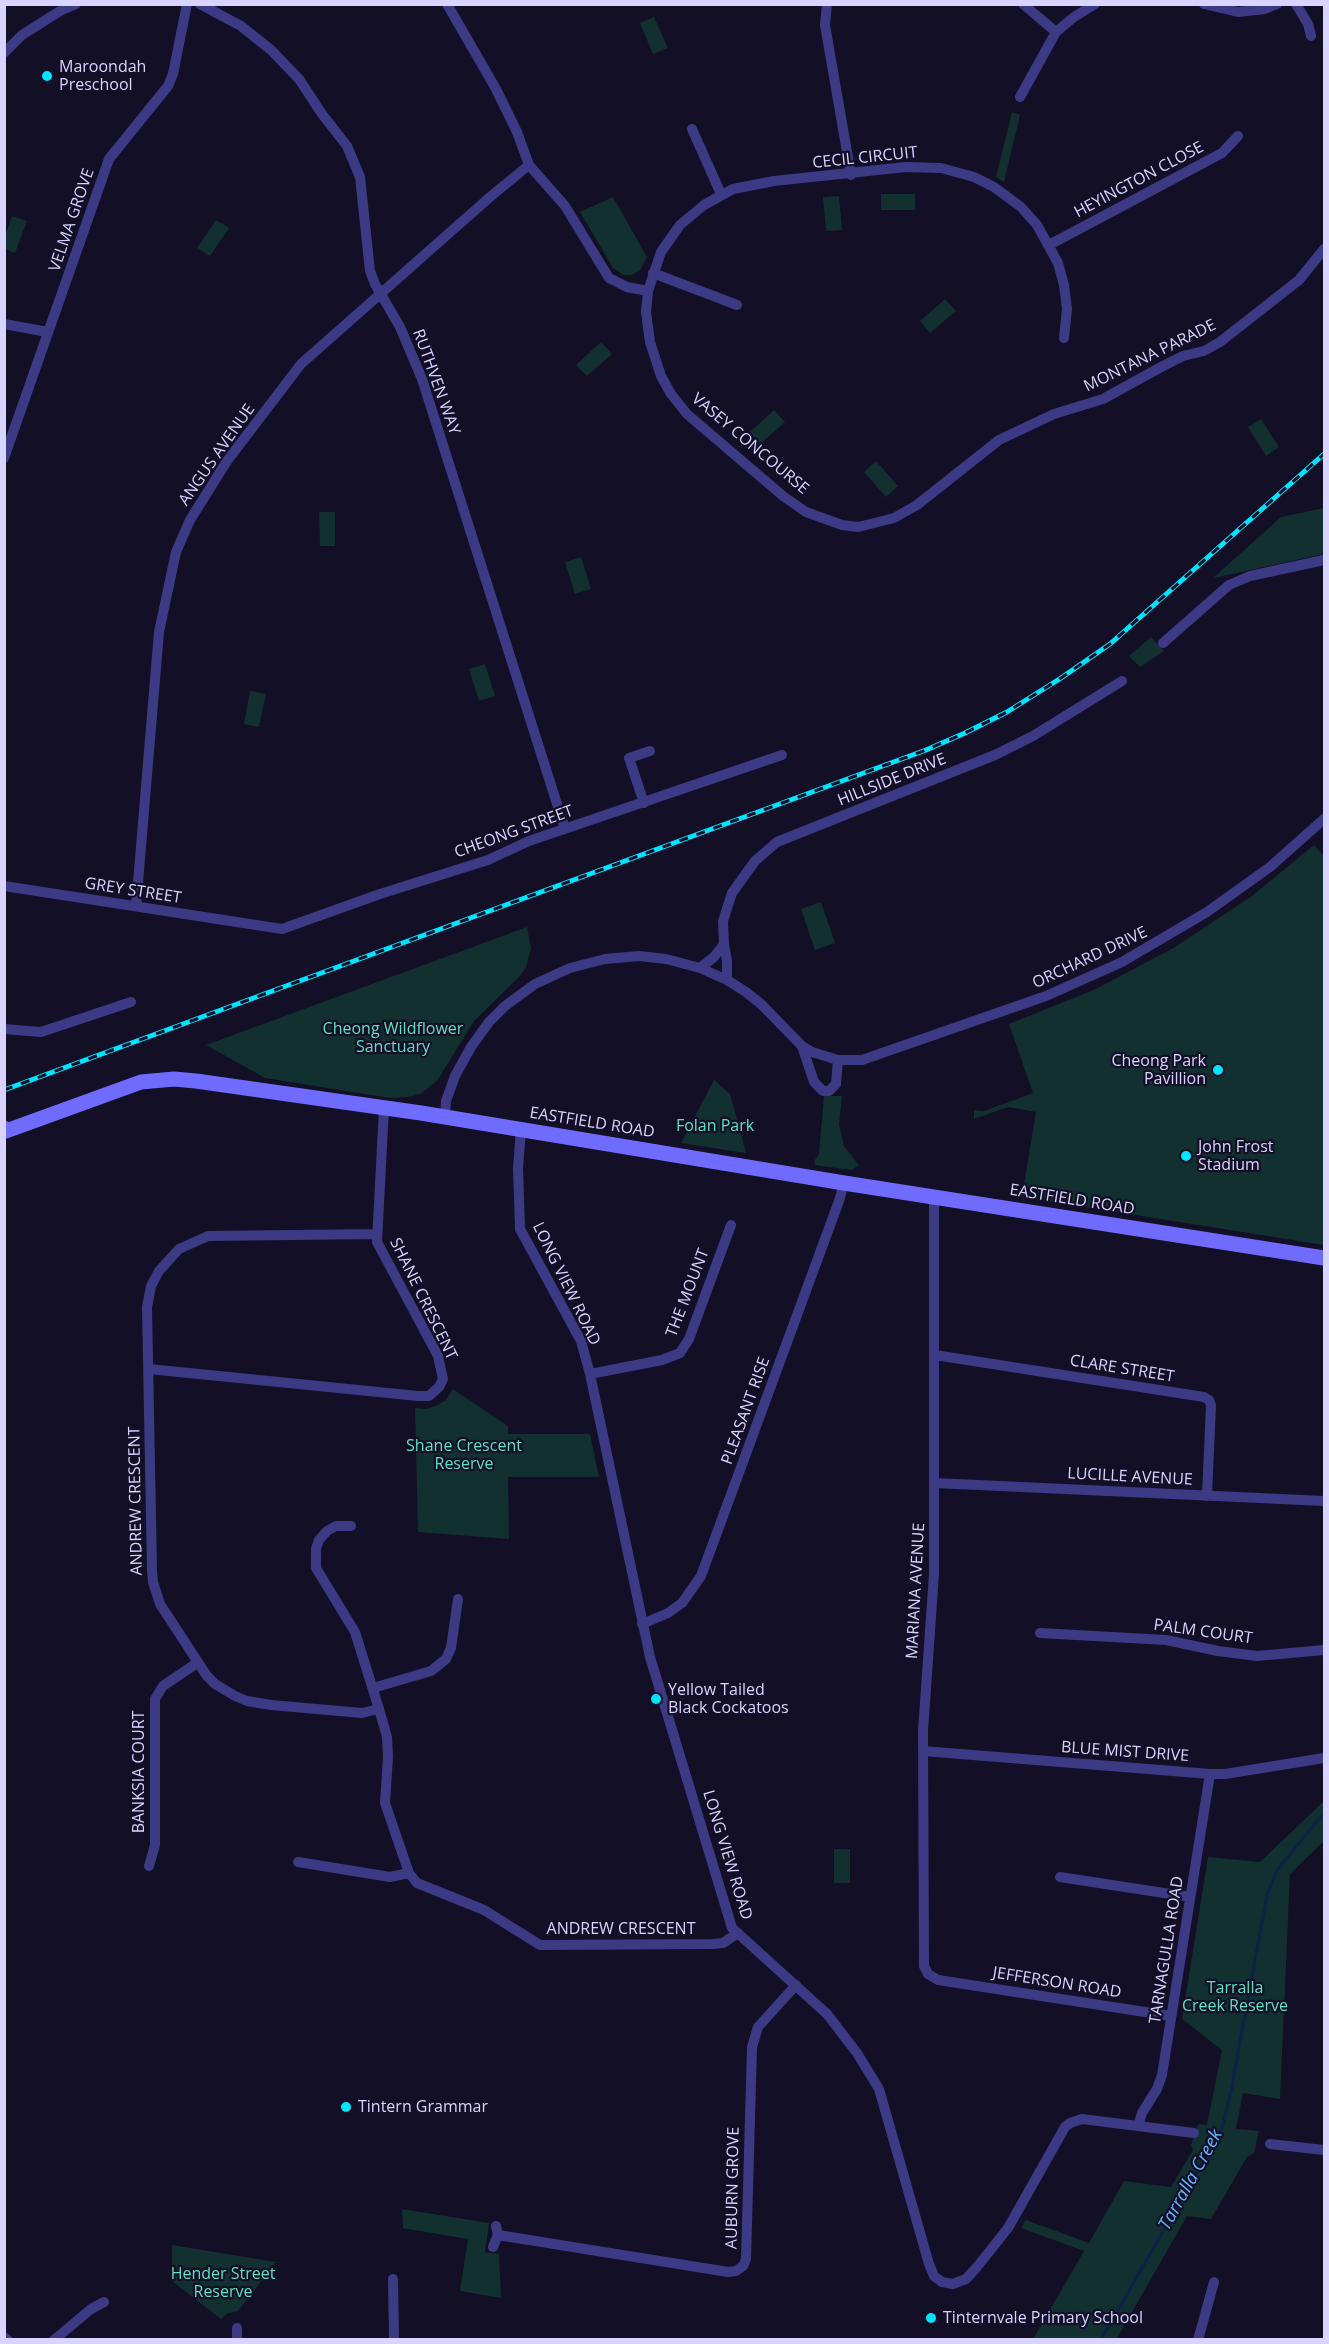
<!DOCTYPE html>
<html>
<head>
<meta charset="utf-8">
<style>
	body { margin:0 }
	#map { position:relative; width:1329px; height:2344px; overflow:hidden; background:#130f26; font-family:"Open Sans",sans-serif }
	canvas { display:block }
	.frame { position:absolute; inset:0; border:6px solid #d9d4ff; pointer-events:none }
</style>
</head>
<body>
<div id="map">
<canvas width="1329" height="2344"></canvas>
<div class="frame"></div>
</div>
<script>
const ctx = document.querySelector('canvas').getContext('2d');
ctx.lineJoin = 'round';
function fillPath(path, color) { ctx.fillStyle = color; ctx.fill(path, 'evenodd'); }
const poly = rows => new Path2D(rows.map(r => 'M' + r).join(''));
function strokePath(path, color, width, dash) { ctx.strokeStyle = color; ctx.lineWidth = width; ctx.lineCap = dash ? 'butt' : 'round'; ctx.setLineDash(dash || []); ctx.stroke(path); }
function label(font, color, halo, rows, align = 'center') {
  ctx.font = font + ' "Open Sans",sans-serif'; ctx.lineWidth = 4.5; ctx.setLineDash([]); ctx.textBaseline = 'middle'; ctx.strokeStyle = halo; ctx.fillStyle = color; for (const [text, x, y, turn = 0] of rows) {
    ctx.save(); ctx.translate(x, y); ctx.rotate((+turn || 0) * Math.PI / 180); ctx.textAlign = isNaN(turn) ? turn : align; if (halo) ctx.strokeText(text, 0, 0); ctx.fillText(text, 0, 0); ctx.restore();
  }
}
const green = poly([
	[654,17,668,48,653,54,640,23],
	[1012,112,1020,115,1004,182,996,177],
	[881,194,915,194,915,210,881,210],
	[839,196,842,230,826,231,823,197],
	[613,197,647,257,640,270,632,275,623,275,613,268,580,212],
	[12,216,27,221,15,253,5,249,5,236],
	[216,220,229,228,210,256,197,248],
	[945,299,956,311,930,333,920,321],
	[601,342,612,354,587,376,576,365],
	[774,410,785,422,759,445,749,433],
	[1261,419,1279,447,1266,456,1248,427],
	[876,461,898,486,886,497,864,472],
	[1324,508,1324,554,1213,578,1281,517],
	[319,512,335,512,335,546,320,546],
	[581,557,591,589,575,594,565,562],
	[1151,637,1164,651,1140,667,1129,656],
	[485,664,495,696,479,701,469,669],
	[250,691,266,694,259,727,244,724],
	[1314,845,1324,856,1324,1245,1022,1197,1036,1112,1008,1107,974,1119,974,1110,984,1111,1033,1093,1009,1024,1096,989,1175,947,1252,896],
	[821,902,835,943,815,950,801,909],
	[527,927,531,949,526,967,520,976,474,1021,437,1081,420,1094,409,1097,390,1098,265,1078,206,1045],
	[714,1080,730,1094,746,1153,681,1143],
	[824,1096,842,1096,839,1125,844,1146,859,1165,851,1170,815,1165,814,1161,819,1154],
	[453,1389,508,1426,508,1434,590,1434,599,1477,508,1477,509,1539,418,1532,415,1408,426,1409,438,1405,446,1400],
	[1324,1801,1324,1841,1290,1874,1280,2099,1243,2093,1236,2129,1259,2131,1254,2153,1247,2157,1211,2219,1187,2216,1116,2340,1033,2339,1084,2251,1021,2228,1026,2220,1089,2243,1124,2181,1171,2187,1193,2150,1191,2145,1198,2124,1207,2125,1222,2050,1182,2019,1208,1857,1260,1862],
	[834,1849,850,1849,850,1883,834,1883],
	[402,2209,489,2223,485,2252,499,2254,501,2298,460,2291,468,2239,403,2228],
	[172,2245,276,2262,238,2311,228,2313,221,2319,172,2281]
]);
const stream = poly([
	[1101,2340,1222,2128,1231,2091,1267,1895,1277,1870,1324,1813]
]);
const street = poly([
	[200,4,241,26,271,50,299,79,322,114,347,146,360,177,370,271,375,284,400,327,422,379,565,829],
	[447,4,496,89,517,132,529,165,565,206,609,278,627,287,648,291,646,312,650,342,661,376,671,394,687,414,783,496,806,512,842,525,858,527,894,518,917,505,999,440,1054,414,1103,399,1163,366,1183,356,1204,351,1220,342,1299,280,1324,249],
	[827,4,825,25,851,175],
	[1023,4,1056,32],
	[1204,4,1238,12,1265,9,1277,4],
	[1296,4,1308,24,1311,36],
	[4,53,22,35,60,11,76,4],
	[1020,97,1056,32,1074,17,1095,4],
	[692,129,721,194],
	[1049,245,1222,153,1238,136],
	[653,273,737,305],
	[648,291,661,252,680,225,704,205,733,189,774,181,906,167,941,168,974,177,994,187,1021,207,1037,225,1058,263,1064,285,1067,309,1064,338],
	[4,324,48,332],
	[4,458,109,159,168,86,173,74,187,4],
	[1163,643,1229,585,1250,576,1324,560],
	[644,803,629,758,650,751],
	[4,886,282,929,380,894,488,860,529,841,782,755],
	[136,906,159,632,176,552,190,520,227,461,301,364,490,197,529,165],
	[724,944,727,961,727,980],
	[700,968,714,957,724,944,723,921,732,893,755,861,777,842,995,755,1033,736,1122,681],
	[4,1029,41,1032,131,1002],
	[802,1046,814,1082,823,1091,829,1091,836,1084,838,1060],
	[445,1117,446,1101,455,1076,471,1047,489,1022,505,1006,535,984,570,968,605,959,639,956,666,959,700,968,727,980,746,992,761,1004,802,1046,812,1052,838,1060,862,1060,1046,996,1122,962,1207,912,1270,867,1324,819],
	[521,1130,518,1168,520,1229,581,1341,590,1374,650,1657,732,1928,827,2014,857,2053,879,2089,929,2264,934,2276,942,2282,953,2284,966,2279,977,2267,1008,2228,1065,2127,1070,2123,1082,2119,1194,2133],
	[934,1197,934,1574,923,1731,924,1966,928,1974,938,1980,1171,2016],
	[376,1234,208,1236,179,1249,159,1271,151,1286,147,1307,152,1570,153,1582,160,1604,207,1676,215,1684,235,1696,247,1701,271,1705,362,1713,379,1709,387,1737,388,1757,385,1803,409,1873,417,1883,484,1910,540,1945,713,1944,723,1943,738,1933],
	[935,1355,1204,1397,1209,1400,1211,1405,1207,1496],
	[149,1369,418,1396,429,1396,439,1387,443,1379,438,1356,377,1242,384,1108],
	[590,1374,662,1360,680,1353,689,1339,731,1225],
	[935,1483,1324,1501],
	[351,1526,336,1526,327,1531,319,1540,316,1549,316,1568,355,1632,379,1709],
	[642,1624,668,1613,682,1603,701,1576,839,1201,844,1183],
	[1040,1633,1166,1640,1218,1651,1257,1656,1324,1650],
	[373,1688,431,1671,446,1659,451,1648,458,1599],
	[923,1751,1210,1774,1225,1774,1324,1758],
	[298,1862,390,1877,409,1873],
	[149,1866,155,1845,155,1699,163,1686,197,1663],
	[1060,1877,1190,1897],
	[1138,2126,1142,2113,1157,2089,1162,2075,1210,1774],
	[1270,2144,1324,2150],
	[498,2235,728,2272,736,2271,743,2266,746,2259,752,2047,758,2027,796,1985],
	[493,2247,498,2235,496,2226],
	[393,2279,394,2340],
	[4,2337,8,2340],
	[54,2340,91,2309,104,2302],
	[237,2340,237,2328],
	[1198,2340,1214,2282]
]);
const secondary = poly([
	[4,1128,6,1131,141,1082,174,1079,196,1081,421,1113,844,1183,1324,1258]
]);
const rail = poly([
	[4,1090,926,750,965,733,1007,712,1061,678,1110,644,1324,454]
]);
const markers = [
	[47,76,6,"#00e5ff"],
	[1218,1070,6,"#00e5ff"],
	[1186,1156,6,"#00e5ff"],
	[656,1699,6,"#00e5ff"],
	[346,2107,6,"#00e5ff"],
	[931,2318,6,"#00e5ff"]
];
const poiNames = [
	["Maroondah",59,67],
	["Preschool",59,85],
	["Cheong Park",1206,1061,"right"],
	["Pavillion",1206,1079,"right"],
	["John Frost",1198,1147],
	["Stadium",1198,1165],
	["Yellow Tailed",668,1690],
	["Black Cockatoos",668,1708],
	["Tintern Grammar",358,2107],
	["Tinternvale Primary School",943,2318]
];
const streetNames = [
	["CECIL CIRCUIT",865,158,-6],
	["HEYINGTON CLOSE",1139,180,-28],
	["VELMA GROVE",72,220,-71],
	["MONTANA PARADE",1150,356,-26],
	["RUTHVEN WAY",436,382,70],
	["VASEY CONCOURSE",750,444,40],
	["ANGUS AVENUE",217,455,-55],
	["HILLSIDE DRIVE",892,780,-22],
	["CHEONG STREET",514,832,-20],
	["GREY STREET",133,891,9],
	["ORCHARD DRIVE",1090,958,-25],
	["EASTFIELD ROAD",592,1123,9],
	["EASTFIELD ROAD",1072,1200,9],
	["LONG VIEW ROAD",566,1284,64],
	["THE MOUNT",688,1293,-69],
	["SHANE CRESCENT",423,1299,64],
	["CLARE STREET",1122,1369,9],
	["PLEASANT RISE",746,1411,-70],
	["LUCILLE AVENUE",1130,1477,3],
	["ANDREW CRESCENT",136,1501,-91],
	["MARIANA AVENUE",916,1591,-87],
	["PALM COURT",1203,1632,8],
	["BLUE MIST DRIVE",1125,1752,4],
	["BANKSIA COURT",139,1772,-90],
	["LONG VIEW ROAD",727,1855,73],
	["ANDREW CRESCENT",621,1929],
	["TARNAGULLA ROAD",1167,1950,-81],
	["JEFFERSON ROAD",1057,1983,9],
	["AUBURN GROVE",733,2188,-89]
];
const parkNames = [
	["Cheong Wildflower",393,1029],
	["Sanctuary",393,1047],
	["Folan Park",715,1126],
	["Shane Crescent",464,1446],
	["Reserve",464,1464],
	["Tarralla",1235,1988],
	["Creek Reserve",1235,2006],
	["Hender Street",223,2274],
	["Reserve",223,2292]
];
const waterNames = [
	["Tarralla Creek",1191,2180,-61]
];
fillPath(green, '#12302f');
strokePath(stream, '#0c2248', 3);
strokePath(street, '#3d3a85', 10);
strokePath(secondary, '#6f6bff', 15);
strokePath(rail, '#00e5ff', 5);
strokePath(rail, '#130f26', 3, [9]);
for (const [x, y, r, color] of markers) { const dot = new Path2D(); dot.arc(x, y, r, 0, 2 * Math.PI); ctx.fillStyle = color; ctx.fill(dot); strokePath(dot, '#130f26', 2); }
label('16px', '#d9d4ff', '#130f26', poiNames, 'left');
label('16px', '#d9d4ff', '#130f26', streetNames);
label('16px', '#5fe0c0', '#130f26', parkNames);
label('italic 18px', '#62b6ff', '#130f26', waterNames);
</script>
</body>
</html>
